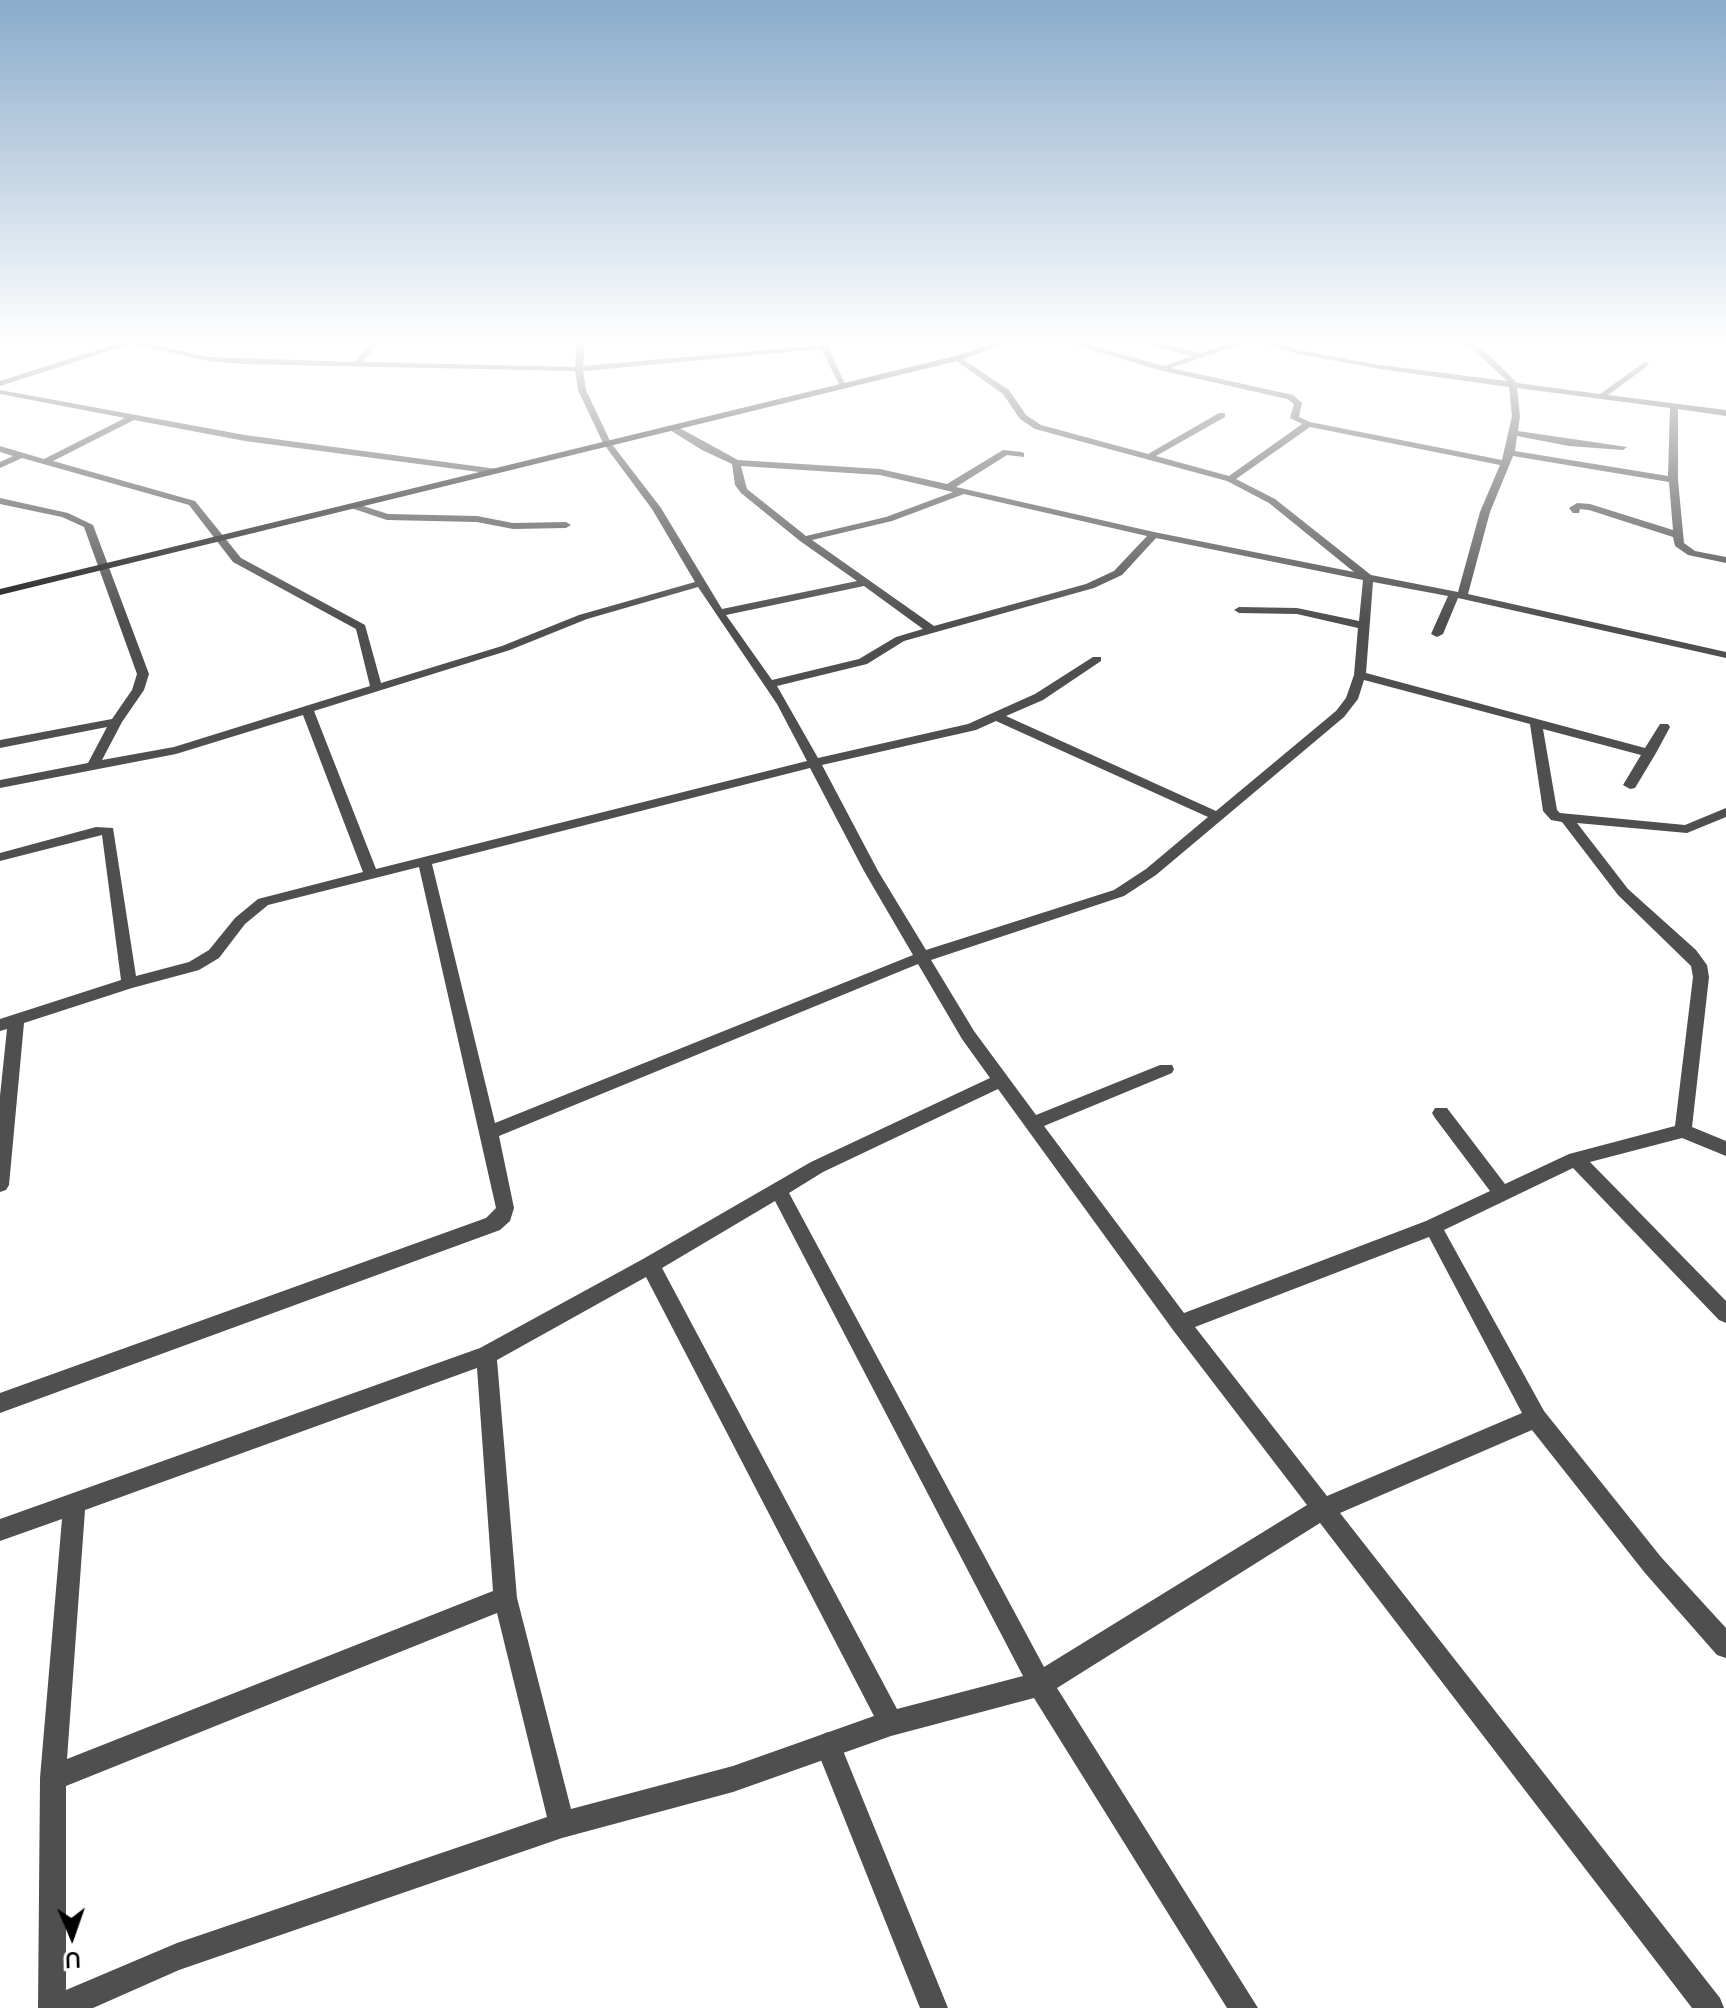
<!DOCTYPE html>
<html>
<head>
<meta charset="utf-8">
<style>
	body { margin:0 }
	#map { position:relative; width:1726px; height:2008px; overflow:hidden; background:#fff; font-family:Manrope,sans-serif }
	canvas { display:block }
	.north { position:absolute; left:32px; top:1896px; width:80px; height:80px; -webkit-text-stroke:6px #fff; paint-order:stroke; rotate:178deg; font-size:22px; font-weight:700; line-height:32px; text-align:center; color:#000 }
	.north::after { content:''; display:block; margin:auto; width:28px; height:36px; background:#000; clip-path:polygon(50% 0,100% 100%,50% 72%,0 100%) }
</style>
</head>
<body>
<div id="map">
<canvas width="1726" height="2008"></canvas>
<div class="north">U</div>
</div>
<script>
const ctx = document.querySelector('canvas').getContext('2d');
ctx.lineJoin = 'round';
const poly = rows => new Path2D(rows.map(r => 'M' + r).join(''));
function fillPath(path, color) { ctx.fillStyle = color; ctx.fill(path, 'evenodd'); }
const lane = poly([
	[828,1732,837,1736,948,2008,920,2008,815,1745,819,1736,828,1732]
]);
const street = poly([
	[116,339,131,339,208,357,354,362,375,339,383,339,362,362,575,367,577,339,585,339,583,366,820,345,820,339,828,339,828,347,846,386,839,384,821,349,583,371,586,390,611,443,661,508,722,609,857,581,800,541,741,493,735,485,732,464,702,450,670,430,670,426,676,426,738,460,880,469,947,484,1003,450,1021,452,1024,453,1024,457,1007,455,956,487,1154,532,1354,572,1269,503,1227,481,1035,429,1020,419,1003,394,955,360,958,356,1009,390,1026,415,1041,425,1148,454,1219,413,1225,413,1225,417,1156,456,1229,476,1302,424,1290,418,1294,404,1287,399,1159,370,1055,339,1068,339,1163,366,1193,356,1151,346,1148,339,1201,353,1243,339,1262,339,1304,351,1380,365,1507,381,1475,351,1454,339,1464,339,1481,347,1517,383,1600,394,1646,361,1649,365,1608,395,1726,410,1726,416,1678,409,1678,480,1684,543,1695,551,1726,557,1726,563,1688,555,1675,546,1673,537,1589,510,1580,509,1579,513,1573,513,1569,508,1577,503,1590,504,1673,530,1669,482,1513,456,1490,512,1468,594,1726,652,1726,658,1458,598,1443,634,1437,637,1431,634,1448,596,1373,582,1366,673,1645,748,1660,724,1668,724,1670,727,1656,753,1635,788,1630,789,1623,785,1641,755,1543,729,1557,810,1560,813,1685,825,1726,808,1726,817,1687,833,1577,823,1628,889,1696,950,1707,965,1709,977,1692,1127,1726,1141,1726,1156,1682,1138,1590,1162,1726,1301,1726,1323,1719,1320,1573,1168,1444,1230,1544,1411,1661,1557,1726,1628,1726,1658,1717,1655,1645,1573,1532,1430,1340,1513,1720,1998,1724,2008,1692,2008,1320,1523,1057,1688,1258,2008,1227,2008,1034,1698,891,1736,733,1792,562,1838,179,1970,93,2008,38,2008,40,1778,62,1519,0,1541,0,1519,480,1348,643,1259,811,1162,990,1078,962,1039,918,964,499,1136,514,1208,510,1221,500,1230,0,1413,0,1393,486,1218,496,1208,419,867,268,905,245,924,219,958,199,970,132,988,24,1023,9,1185,6,1190,0,1192,0,1096,7,1029,0,1031,0,1019,121,980,102,835,0,861,0,853,96,827,113,828,136,976,189,962,209,950,235,918,258,899,363,872,303,715,176,754,0,788,0,780,88,763,107,727,0,748,0,740,112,719,132,690,137,674,84,527,62,517,0,504,0,498,68,513,93,525,149,674,144,690,122,722,102,760,174,747,370,686,356,629,233,562,189,505,22,458,0,468,0,462,13,456,0,452,0,446,44,459,125,418,0,394,0,390,245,435,497,469,497,473,494,474,245,441,134,420,53,461,195,501,241,558,365,625,381,683,502,646,579,615,695,582,652,509,603,443,578,390,575,371,243,364,208,361,131,344,0,386,0,381,122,342,116,339],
	[1252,341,1303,355,1380,369,1509,387,1512,416,1502,460,1310,422,1299,417,1302,403,1293,395,1171,368,1252,341],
	[1517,388,1670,408,1668,476,1515,451,1517,436,1569,446,1623,450,1627,447,1518,431,1520,416,1517,388],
	[1310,427,1500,465,1480,512,1458,592,1371,575,1275,499,1236,479,1310,427],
	[741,466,880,475,953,492,886,517,806,536,747,489,741,466],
	[964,494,1147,536,1114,571,1086,584,934,626,812,540,892,521,964,494],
	[1156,538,1363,580,1359,621,1297,608,1239,607,1234,610,1239,613,1297,614,1358,628,1354,675,1346,698,1336,711,1216,811,1006,716,1043,700,1101,661,1101,657,1093,657,1035,694,968,724,818,758,777,686,867,664,904,641,1094,588,1122,575,1156,538],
	[864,586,923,629,896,637,859,659,772,680,726,615,864,586],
	[698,587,777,704,807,761,376,869,314,711,510,650,587,619,698,587],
	[1364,680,1530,724,1543,811,1551,820,1562,822,1618,895,1691,966,1693,977,1675,1126,1569,1154,1505,1184,1447,1108,1435,1108,1432,1113,1435,1118,1490,1191,1426,1221,1184,1313,1044,1126,1172,1073,1174,1069,1172,1065,1160,1065,1036,1115,974,1031,931,960,1124,896,1156,875,1344,717,1358,699,1364,680],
	[996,721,1208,817,1146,869,1114,890,926,950,878,871,822,765,976,730,996,721],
	[810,768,864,871,913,955,495,1123,432,864,810,768],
	[998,1089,1173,1330,1307,1505,1044,1667,789,1193,823,1172,998,1089],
	[775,1201,1023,1676,897,1709,662,1268,775,1201],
	[1429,1237,1522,1413,1327,1496,1195,1327,1429,1237],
	[646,1277,874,1716,733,1766,571,1809,517,1598,497,1360,646,1277],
	[477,1368,493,1591,67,1759,85,1510,477,1368],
	[497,1613,547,1817,177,1943,66,1990,66,1786,497,1613],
	[354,503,388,514,477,516,513,523,566,522,571,525,566,528,513,529,477,522,387,520,351,508,349,506,354,503]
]);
const secondary = poly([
	[1007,339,1019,339,961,360,0,595,0,589,955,356,1007,339]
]);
fillPath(lane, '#4f4f4f');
fillPath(street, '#4f4f4f');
fillPath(secondary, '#1c1c1c');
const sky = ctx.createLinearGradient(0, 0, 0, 620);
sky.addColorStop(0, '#8aabca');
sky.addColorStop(0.55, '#fff');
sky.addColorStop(1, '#ffffff00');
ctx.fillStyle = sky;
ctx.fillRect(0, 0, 1726, 620);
</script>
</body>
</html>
